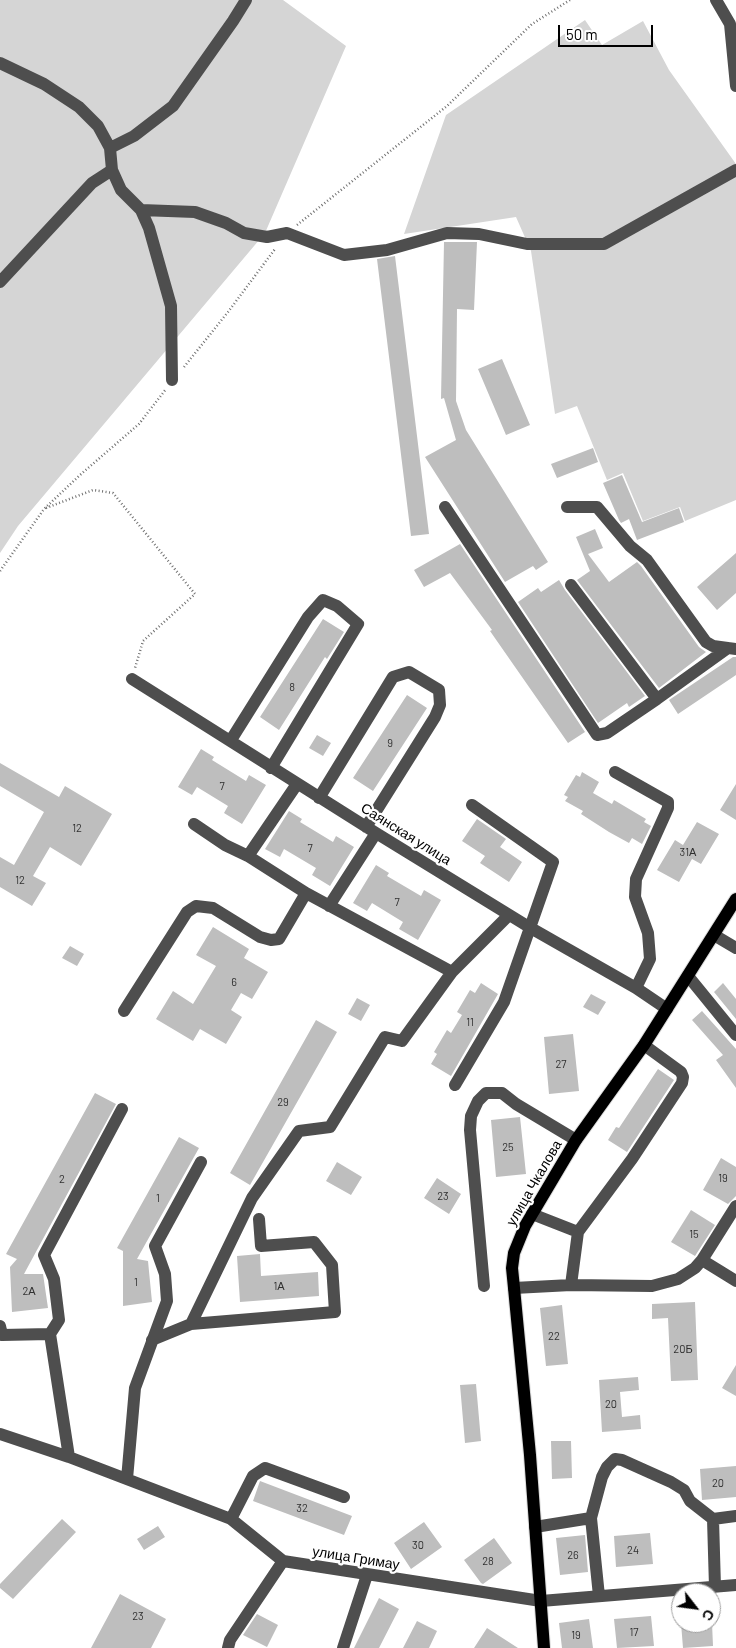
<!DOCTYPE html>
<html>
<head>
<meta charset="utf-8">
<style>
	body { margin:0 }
	#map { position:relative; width:736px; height:1648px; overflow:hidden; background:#fff; font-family:Barlow,sans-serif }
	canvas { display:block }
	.north { position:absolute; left:671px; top:1583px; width:50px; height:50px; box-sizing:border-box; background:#fff; border:1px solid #999; border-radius:50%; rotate:120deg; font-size:14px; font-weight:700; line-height:20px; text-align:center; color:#000 }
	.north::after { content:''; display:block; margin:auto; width:18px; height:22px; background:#000; clip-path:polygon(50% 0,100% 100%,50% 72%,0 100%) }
	.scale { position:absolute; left:558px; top:25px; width:95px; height:22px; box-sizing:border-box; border:2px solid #000; border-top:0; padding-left:6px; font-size:15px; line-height:18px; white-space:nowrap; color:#000; -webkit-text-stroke:4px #fff; paint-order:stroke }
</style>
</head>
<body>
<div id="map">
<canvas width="736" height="1648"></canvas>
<div class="north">С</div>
<div class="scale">50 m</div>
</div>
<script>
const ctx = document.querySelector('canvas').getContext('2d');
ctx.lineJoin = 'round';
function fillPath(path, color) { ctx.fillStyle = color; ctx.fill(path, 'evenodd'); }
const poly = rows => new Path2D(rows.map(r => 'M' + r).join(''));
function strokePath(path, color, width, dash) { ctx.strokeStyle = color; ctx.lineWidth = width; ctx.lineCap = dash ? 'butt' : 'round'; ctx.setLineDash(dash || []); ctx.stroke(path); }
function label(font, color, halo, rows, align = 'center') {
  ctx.font = font + ' Barlow,sans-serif'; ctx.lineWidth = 4.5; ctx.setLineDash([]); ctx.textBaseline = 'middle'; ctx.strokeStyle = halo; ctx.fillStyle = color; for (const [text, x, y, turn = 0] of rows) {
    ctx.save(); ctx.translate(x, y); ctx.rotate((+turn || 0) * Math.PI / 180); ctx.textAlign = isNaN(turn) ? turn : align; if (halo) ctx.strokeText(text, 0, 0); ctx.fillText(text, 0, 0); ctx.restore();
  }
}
const green = poly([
	[0,0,283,0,346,46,265,233,18,526,0,553],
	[585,20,602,45,643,21,669,70,736,164,736,500,685,521,680,507,643,521,623,473,607,480,577,406,555,414,531,251,516,217,404,234,446,115]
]);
const building = poly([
	[444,242,477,242,474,310,457,309,456,401,466,430,548,562,536,570,533,566,505,582,425,457,456,440,444,398,441,399],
	[395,256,429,534,411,536,377,259],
	[502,359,530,425,506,435,478,369],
	[593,448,598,462,557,478,551,464],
	[622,475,642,522,679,508,684,522,637,540,629,519,621,523,619,520,603,483],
	[595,529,603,548,588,554,609,582,637,562,641,566,699,647,706,652,659,688,577,580,590,571,576,537],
	[460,544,585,732,568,743,490,631,492,630,450,573,424,587,414,570],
	[736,553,736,593,717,610,697,587],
	[559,580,565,590,645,696,629,707,627,703,598,723,518,602,538,588,541,592],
	[323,619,344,632,327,659,325,657,279,730,260,717],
	[733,657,736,657,736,675,678,714,669,700],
	[407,695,427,708,373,791,353,778],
	[317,735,331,743,323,756,309,748],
	[201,749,214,757,212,760,246,781,249,775,266,785,242,824,224,813,228,806,197,787,192,795,178,787],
	[0,763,59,797,65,786,112,814,81,866,50,847,33,876,46,883,32,906,0,887,0,857,14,865,44,812,0,786],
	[582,772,599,782,593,793,612,804,614,800,646,819,644,822,651,826,642,844,632,838,629,843,609,832,581,814,583,811,565,801,568,797,564,795,576,775,580,777],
	[736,784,736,820,720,810],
	[289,811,302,819,300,822,333,842,336,836,354,847,330,886,312,875,316,868,284,849,280,857,265,849],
	[477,819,506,839,500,847,522,862,509,882,480,863,485,856,462,841],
	[697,822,719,834,701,864,692,859,679,882,657,870,675,840,683,845],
	[376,865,389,873,387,876,421,896,424,890,441,900,418,940,399,929,403,922,372,903,367,911,353,903],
	[213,927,249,949,244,958,268,972,252,999,241,993,231,1010,242,1017,226,1044,200,1029,193,1041,156,1019,173,991,193,1004,216,966,196,955],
	[70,946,84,954,77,966,62,958],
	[481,983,498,994,451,1076,431,1064,437,1054,434,1052,447,1030,451,1033,462,1015,457,1012,470,990,475,993],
	[723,983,736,999,736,1019,714,992],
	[591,994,606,1002,598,1015,583,1007],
	[357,998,370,1005,361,1021,348,1014],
	[702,1011,736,1049,736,1088,716,1060,723,1055,692,1020],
	[316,1020,337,1032,250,1185,230,1173],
	[573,1034,579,1091,549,1094,544,1037],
	[658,1069,674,1080,627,1152,608,1140,616,1127,619,1128],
	[95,1093,116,1104,24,1274,43,1274,48,1308,12,1312,10,1267,17,1259,6,1254],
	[520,1117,526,1174,496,1177,491,1120],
	[179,1137,199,1148,137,1259,148,1261,152,1302,123,1306,123,1251,117,1248],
	[721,1158,736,1167,736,1196,728,1204,703,1190],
	[337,1162,362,1177,351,1195,326,1181],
	[437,1178,461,1194,449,1214,424,1198],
	[691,1210,715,1225,695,1256,671,1242],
	[260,1254,261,1276,318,1272,319,1296,240,1302,237,1256],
	[695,1302,698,1380,671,1381,668,1318,652,1319,652,1304],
	[562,1305,568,1364,546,1366,540,1308],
	[736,1365,736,1396,722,1388],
	[638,1377,639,1390,620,1392,622,1417,640,1415,641,1429,602,1432,599,1380],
	[476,1384,481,1441,465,1443,460,1385],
	[551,1441,571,1441,572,1478,552,1479],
	[736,1466,736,1497,702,1500,700,1469],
	[260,1481,352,1516,344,1535,253,1501],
	[62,1519,76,1532,13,1599,0,1588,0,1584],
	[424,1522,442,1547,411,1569,394,1543],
	[158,1526,165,1537,144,1550,137,1539],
	[650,1533,653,1564,616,1567,614,1536],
	[585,1535,588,1572,560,1575,556,1538],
	[494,1538,512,1563,483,1584,481,1583,464,1560],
	[120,1594,166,1619,151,1648,91,1648],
	[379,1598,399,1609,379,1648,354,1648],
	[257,1614,278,1625,267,1647,243,1635],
	[651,1616,654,1646,617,1648,614,1619],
	[589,1619,593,1648,562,1648,559,1623],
	[417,1621,437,1631,429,1648,403,1648],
	[681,1623,712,1623,713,1646,683,1648],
	[487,1628,518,1648,474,1648]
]);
const path = poly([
	[297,225,447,106,532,24,570,0],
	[184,367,228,312,275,249],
	[46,508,93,490,113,493,195,594,143,641,135,668],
	[0,571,44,509,80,475,139,424,166,389]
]);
const minor = poly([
	[716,0,730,24,736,86],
	[0,63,44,84,79,107,98,126,110,148,112,170,121,190,141,210,149,228,171,306,172,380],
	[110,148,134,136,173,106,233,21,246,0],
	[141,210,195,212,226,223,244,233,267,237,287,233,344,255,387,250,447,233,479,234,527,244,604,244,736,170],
	[0,282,92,183,112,170],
	[445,507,597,735,607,733,657,699],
	[567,507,597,507,630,546,647,560,706,642,713,646,736,649],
	[571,585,657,699,728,648],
	[132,679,376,833,529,927,636,988,667,1009],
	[231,740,308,617,323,600,337,606,358,624,271,768],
	[615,772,668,802,668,808,636,879,635,897,648,933,650,959,636,988],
	[297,784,248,856,306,893],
	[319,798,393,677,409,672,439,690,440,705,435,717,366,827],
	[194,824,225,845,248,856],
	[329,906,376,833],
	[714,935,736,948],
	[688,976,736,1035],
	[124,1011,187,912,196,906,213,908,260,937,271,940,279,939,306,893,452,972],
	[455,1085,504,1002,553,862,472,805],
	[532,1214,578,1232,571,1285],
	[578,1232,632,1159,682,1083,683,1077,681,1072,644,1045],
	[702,1260,736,1281],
	[484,1286,470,1130,471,1116,478,1101,486,1093,502,1093,516,1104,576,1140],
	[514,1288,571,1285,652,1286,678,1279,695,1268,702,1260,736,1206],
	[191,1324,252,1198,299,1131,330,1127,385,1037,402,1041,452,972,509,915],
	[0,1326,2,1335,50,1334],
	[152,1340,191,1324,335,1312,332,1265,314,1242,261,1246,259,1219],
	[0,1434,69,1457,231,1519,283,1561,541,1601,736,1585],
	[69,1457,50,1334,59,1320,54,1279,44,1255,122,1109],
	[127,1479,135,1388,167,1301,165,1274,155,1246,201,1162],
	[231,1519,253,1476,265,1468,344,1497],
	[713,1519,736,1516],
	[535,1527,591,1518],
	[599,1596,591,1518,602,1477,607,1467,615,1459,622,1460,671,1482,684,1490,690,1501,713,1519,715,1587],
	[228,1648,230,1640,283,1561],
	[343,1648,367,1575]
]);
const major = poly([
	[544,1648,530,1455,514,1288,512,1268,514,1253,525,1226,576,1140,644,1045,736,899]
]);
const numberNames = [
	["8",292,687],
	["9",390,743],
	["7",222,786],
	["12",77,828],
	["7",310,848],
	["31А",688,852],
	["12",20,880],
	["7",397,902],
	["6",234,982],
	["11",470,1022],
	["27",561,1064],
	["29",283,1102],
	["25",508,1147],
	["19",723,1178],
	["2",62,1179],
	["23",443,1196],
	["1",158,1198],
	["15",694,1234],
	["1",136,1282],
	["1А",279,1286],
	["2А",29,1291],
	["22",554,1336],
	["20Б",683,1349],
	["20",611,1404],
	["20",718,1483],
	["32",302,1508],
	["30",418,1545],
	["24",633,1550],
	["26",573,1555],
	["28",488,1561],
	["23",138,1616],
	["17",634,1632],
	["19",576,1635]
];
const streetNames = [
	["Саянская улица",406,834,32],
	["улица Чкалова",534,1183,-60],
	["улица Гримау",356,1558,9]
];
fillPath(green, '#d5d5d5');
fillPath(building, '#bebebe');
strokePath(major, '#dbdbdb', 14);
strokePath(path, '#707070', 2.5, [1, 2.5]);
strokePath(minor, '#4e4e4e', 12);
strokePath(major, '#000', 12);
label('11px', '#303030', null, numberNames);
label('14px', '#000', '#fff', streetNames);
</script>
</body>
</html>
